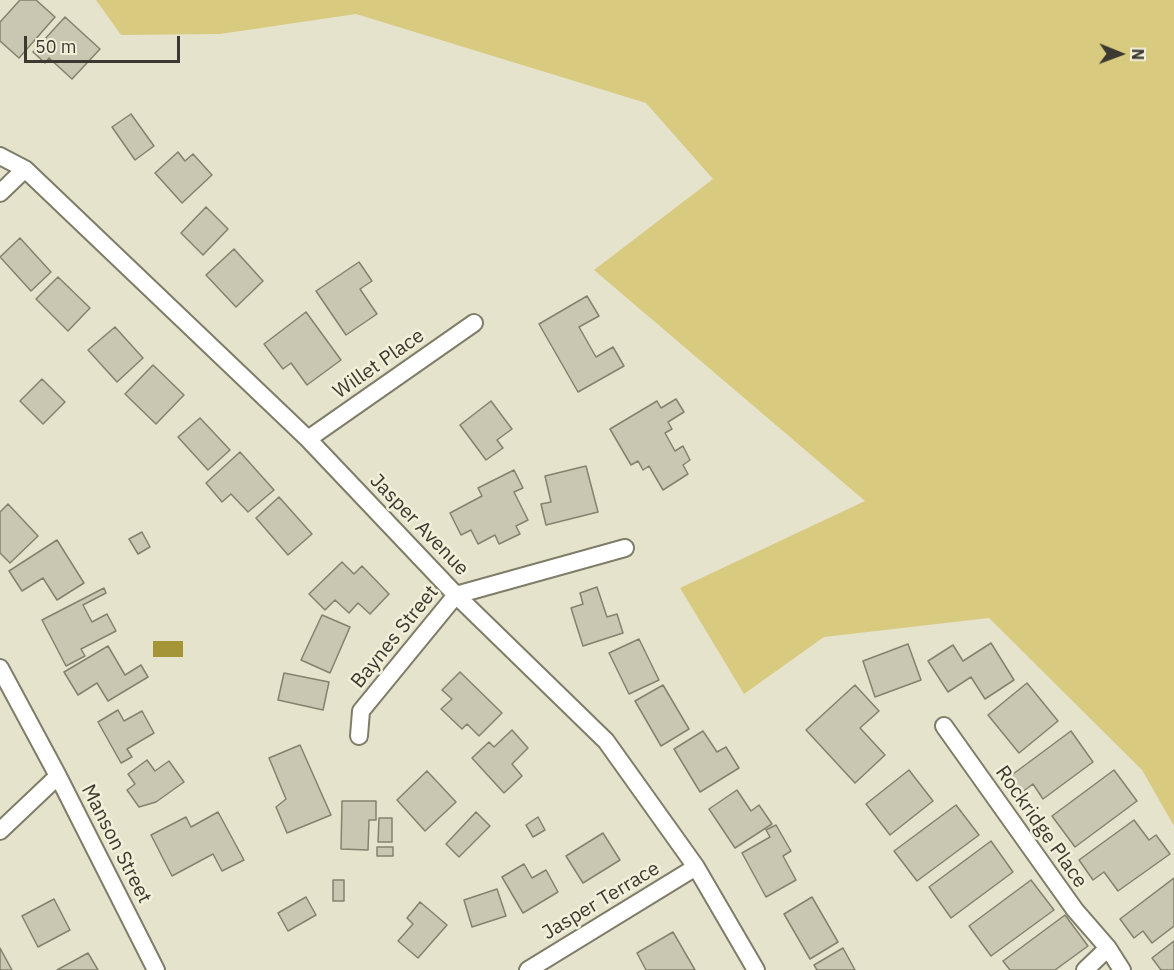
<!DOCTYPE html>
<html>
<head>
<meta charset="utf-8">
<style>
	body { margin:0 }
	#map { position:relative; width:1174px; height:970px; overflow:hidden; background:#e6e3cd; font-family:"IBM Plex Sans",sans-serif }
	canvas { display:block }
	.north { position:absolute; left:1090px; top:24px; width:60px; height:60px; -webkit-text-stroke:4px #f3f0da; paint-order:stroke; rotate:91deg; font-size:16px; font-weight:700; line-height:24px; text-align:center; color:#3b3931 }
	.north::after { content:''; display:block; margin:auto; width:21px; height:27px; background:#3b3931; clip-path:polygon(50% 0,100% 100%,50% 72%,0 100%) }
	.scale { position:absolute; left:24px; top:36px; width:156px; height:27px; box-sizing:border-box; border:3px solid #3b3931; border-top:0; padding-left:8px; font-size:18px; line-height:21px; white-space:nowrap; color:#3b3931; -webkit-text-stroke:4px #f3f0da; paint-order:stroke }
</style>
</head>
<body>
<div id="map">
<canvas width="1174" height="970"></canvas>
<div class="north">N</div>
<div class="scale">50 m</div>
</div>
<script>
const ctx = document.querySelector('canvas').getContext('2d');
ctx.lineJoin = 'round';
function fillPath(path, color) { ctx.fillStyle = color; ctx.fill(path, 'evenodd'); }
const poly = rows => new Path2D(rows.map(r => 'M' + r).join(''));
function strokePath(path, color, width, dash) { ctx.strokeStyle = color; ctx.lineWidth = width; ctx.lineCap = dash ? 'butt' : 'round'; ctx.setLineDash(dash || []); ctx.stroke(path); }
function label(font, color, halo, rows, align = 'center') {
  ctx.font = font + ' "IBM Plex Sans",sans-serif'; ctx.lineWidth = 5; ctx.setLineDash([]); ctx.textBaseline = 'middle'; ctx.strokeStyle = halo; ctx.fillStyle = color; for (const [text, x, y, turn = 0] of rows) {
    ctx.save(); ctx.translate(x, y); ctx.rotate((+turn || 0) * Math.PI / 180); ctx.textAlign = isNaN(turn) ? turn : align; if (halo) ctx.strokeText(text, 0, 0); ctx.fillText(text, 0, 0); ctx.restore();
  }
}
const green = poly([
	[96,0,1174,0,1174,826,1142,770,989,618,824,637,744,694,680,588,865,501,594,270,713,179,646,103,356,14,220,34,121,35]
]);
const water = poly([
	[153,641,183,641,183,657,153,657]
]);
const building = poly([
	[20,0,36,0,55,17,19,58,0,41,0,22,20,0],
	[65,17,100,49,72,79,49,58,45,63,33,52,65,17],
	[131,114,154,146,135,160,112,127,131,114],
	[178,152,185,161,193,154,212,175,182,203,155,173,178,152],
	[206,207,228,229,203,255,181,233,206,207],
	[20,238,51,272,31,291,0,257,20,238],
	[234,249,263,281,236,307,206,275,234,249],
	[359,262,372,281,360,289,377,314,346,335,316,291,359,262],
	[58,277,90,308,68,331,36,299,58,277],
	[587,296,599,316,579,327,596,357,613,347,624,366,578,392,539,324,587,296],
	[306,312,341,360,307,385,291,363,283,369,264,344,306,312],
	[115,327,143,358,117,382,88,350,115,327],
	[153,365,184,395,156,424,125,394,153,365],
	[42,379,65,402,43,424,20,401,42,379],
	[676,399,684,412,668,422,672,429,665,433,675,451,683,446,690,460,683,465,688,474,663,490,649,466,643,470,638,461,631,465,610,429,657,401,661,408,676,399],
	[491,401,512,429,497,440,503,448,486,460,460,425,491,401],
	[200,418,230,450,208,470,178,437,200,418],
	[240,452,274,490,248,512,231,494,222,502,206,483,240,452],
	[586,466,598,512,546,525,541,504,551,502,545,476,586,466],
	[514,470,523,488,514,492,528,520,516,526,520,534,499,544,495,535,478,544,471,530,461,535,450,513,482,496,478,488,514,470],
	[279,497,312,534,288,555,256,518,279,497],
	[8,504,38,536,10,563,0,553,0,512,8,504],
	[142,532,150,547,138,554,129,539,142,532],
	[57,540,84,583,57,600,43,578,22,591,9,571,57,540],
	[342,562,354,574,362,566,389,594,370,614,358,603,349,613,335,600,325,610,309,594,342,562],
	[597,587,607,617,617,614,623,633,583,646,571,608,583,604,580,593,597,587],
	[104,588,106,593,83,605,92,622,107,614,116,631,81,649,85,656,66,666,42,620,104,588],
	[322,615,350,627,330,673,301,660,322,615],
	[639,639,659,680,629,694,609,653,639,639],
	[991,643,1014,680,985,699,971,677,948,692,928,661,953,645,963,661,991,643],
	[908,644,921,680,875,697,863,661,908,644],
	[108,646,125,675,141,665,148,677,108,701,97,683,78,695,64,672,108,646],
	[460,672,502,713,479,736,467,724,462,729,441,709,452,699,442,690,460,672],
	[284,673,329,682,323,710,278,700,284,673],
	[1027,683,1058,721,1019,753,988,715,1027,683],
	[663,685,689,729,661,746,635,701,663,685],
	[855,685,879,711,860,728,885,755,855,783,806,730,855,685],
	[118,710,124,721,142,711,154,733,127,749,132,757,121,763,98,722,118,710],
	[512,730,528,748,512,764,522,776,504,793,472,758,489,742,494,747,512,730],
	[703,731,717,752,726,747,739,768,700,792,674,749,703,731],
	[1071,731,1093,762,1043,799,1033,784,1021,793,1009,777,1071,731],
	[300,745,331,815,287,833,276,807,286,799,269,758,300,745],
	[147,760,155,771,169,761,184,782,156,802,139,807,127,790,135,784,128,774,147,760],
	[909,770,933,801,890,835,866,804,909,770],
	[1114,770,1137,801,1075,847,1052,816,1114,770],
	[427,771,456,802,425,831,397,800,427,771],
	[737,790,751,811,759,805,772,824,735,848,709,809,737,790],
	[342,801,376,801,376,820,369,820,368,850,341,849,342,801],
	[956,805,979,835,917,881,894,851,956,805],
	[218,812,244,860,222,871,213,854,172,876,151,835,186,817,191,827,218,812],
	[476,812,490,826,459,857,446,844,476,812],
	[538,817,545,830,533,837,526,825,538,817],
	[379,818,392,818,392,842,378,842,379,818],
	[1134,820,1149,840,1156,835,1170,854,1118,891,1104,872,1093,880,1079,860,1134,820],
	[776,825,791,851,783,856,796,880,766,897,742,853,770,837,766,830,776,825],
	[603,833,620,860,583,883,566,856,603,833],
	[991,841,1013,872,951,918,929,887,991,841],
	[377,847,393,847,393,856,377,856,377,847],
	[524,864,532,878,546,870,558,892,523,913,502,877,524,864],
	[1174,878,1174,926,1152,943,1143,931,1134,938,1120,919,1174,878],
	[333,880,344,880,344,901,333,901,333,880],
	[1031,880,1054,910,991,956,969,926,1031,880],
	[497,889,506,916,472,927,464,900,497,889],
	[306,897,316,915,288,931,278,913,306,897],
	[812,897,838,942,810,959,784,914,812,897],
	[54,899,70,930,38,947,22,916,54,899],
	[420,902,447,925,418,958,398,941,413,924,407,918,420,902],
	[1065,915,1088,946,1055,970,1010,970,1003,961,1065,915],
	[673,932,695,970,646,970,637,953,673,932],
	[1174,941,1174,970,1161,970,1152,958,1174,941],
	[0,948,12,970,0,970,0,948],
	[843,948,855,970,817,970,814,965,843,948],
	[88,953,98,970,57,970,88,953]
]);
const street = poly([
	[0,156,25,169,308,439,456,595,606,741,696,867,756,970],
	[0,193,25,169],
	[308,439,474,323],
	[0,668,58,776,156,970],
	[944,726,1075,910,1108,948,1122,970],
	[359,736,361,711,456,595,625,548],
	[0,831,58,776],
	[528,970,696,867],
	[1085,970,1108,948]
]);
const streetNames = [
	["Willet Place",379,364,-35],
	["Jasper Avenue",419,525,46],
	["Baynes Street",395,637,-51],
	["Rockridge Place",1041,827,55],
	["Manson Street",116,844,63],
	["Jasper Terrace",601,901,-31]
];
fillPath(green, '#d8cb80');
fillPath(water, '#a49537');
fillPath(building, '#c9c6b1');
strokePath(building, '#84816d', 1.5);
strokePath(street, '#7f7c68', 20);
strokePath(street, '#fff', 16);
label('20px', '#3b3931', '#f3f0da', streetNames);
</script>
</body>
</html>
